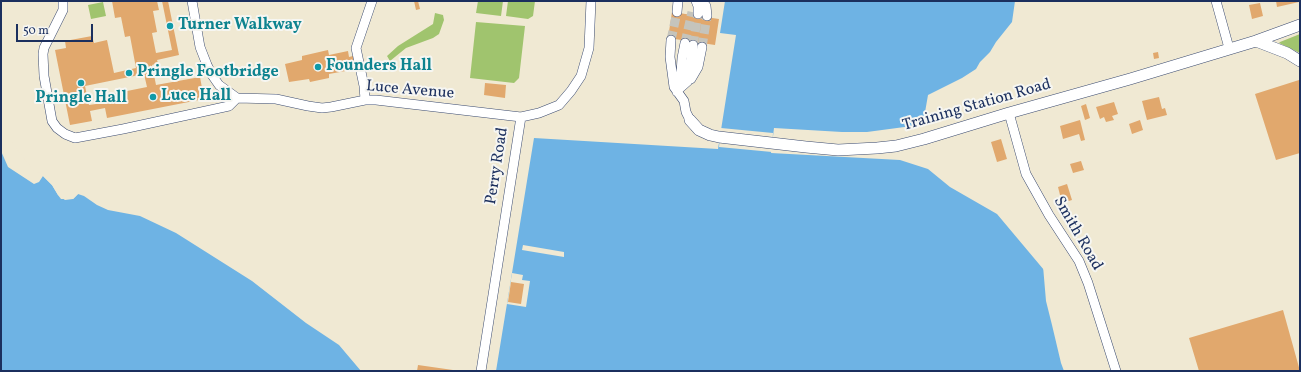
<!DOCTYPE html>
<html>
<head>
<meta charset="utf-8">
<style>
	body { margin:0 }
	#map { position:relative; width:1301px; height:372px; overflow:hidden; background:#f0e9d3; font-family:Vollkorn,serif }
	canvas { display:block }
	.frame { position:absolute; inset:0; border:2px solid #1b2f5e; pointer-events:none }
	.scale { position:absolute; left:16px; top:24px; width:77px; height:18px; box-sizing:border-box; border:2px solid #1b2f5e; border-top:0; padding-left:5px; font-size:12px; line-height:14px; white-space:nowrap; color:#1b2f5e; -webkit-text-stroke:3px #f6f6f2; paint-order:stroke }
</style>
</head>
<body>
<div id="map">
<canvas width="1301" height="372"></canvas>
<div class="frame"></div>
<div class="scale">50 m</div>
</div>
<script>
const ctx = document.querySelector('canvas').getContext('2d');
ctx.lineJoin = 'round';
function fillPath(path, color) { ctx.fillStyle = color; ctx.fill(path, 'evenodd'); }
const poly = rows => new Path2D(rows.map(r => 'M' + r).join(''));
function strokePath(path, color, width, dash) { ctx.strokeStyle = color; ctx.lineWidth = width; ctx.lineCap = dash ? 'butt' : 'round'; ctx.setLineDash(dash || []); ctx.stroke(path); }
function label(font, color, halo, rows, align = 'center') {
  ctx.font = font + ' Vollkorn,serif'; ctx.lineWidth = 4; ctx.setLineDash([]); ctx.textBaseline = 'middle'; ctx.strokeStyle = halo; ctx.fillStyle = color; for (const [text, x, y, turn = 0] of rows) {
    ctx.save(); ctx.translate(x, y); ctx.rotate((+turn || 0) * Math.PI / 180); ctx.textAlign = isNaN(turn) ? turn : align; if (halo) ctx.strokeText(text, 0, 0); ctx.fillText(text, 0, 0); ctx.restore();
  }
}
const green = poly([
	[478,1,503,1,501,16,476,13],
	[508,1,535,1,533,16,528,19,506,16],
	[103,2,106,16,91,19,88,5],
	[435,13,443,15,444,20,439,34,433,38,406,48,390,61,387,56,398,46,433,24],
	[476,22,525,26,519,78,514,83,470,78],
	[1300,34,1300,53,1279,43,1280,42]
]);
const water = poly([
	[725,1,1015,1,1012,22,996,42,990,52,980,62,976,69,962,78,928,95,924,118,927,124,867,132,842,132,774,128,771,153,900,160,928,169,950,187,997,214,1044,270,1048,298,1066,371,496,371,534,138,718,149,736,35,720,33],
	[1,100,9,140,33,172,43,176,52,185,58,195,65,200,73,199,78,194,84,196,97,205,108,210,140,216,176,233,252,281,306,323,339,345,361,371,1,371]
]);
const pier = poly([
	[7,1,22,1,22,4,19,20,14,31,9,53,3,95,1,97,1,31],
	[1,98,3,100,11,139,16,148,34,171,44,174,54,183,59,194,65,198,72,197,77,192,78,194,73,199,61,199,58,195,52,185,43,176,39,182,34,184,8,167,1,151],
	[721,128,773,133,772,152,719,147],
	[523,245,564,252,564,257,522,250],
	[1043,266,1046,270,1050,298,1068,371,1064,371,1061,363,1052,325,1046,301],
	[512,273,523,275,522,280,530,281,526,307,507,304]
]);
const building = poly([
	[112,1,157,1,159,10,153,11,157,32,152,33,156,53,172,50,162,1,168,1,179,55,157,60,158,63,152,65,156,85,200,77,204,99,107,118,105,108,90,111,92,121,70,125,55,50,66,48,65,41,92,36,94,43,107,40,114,73,136,68,130,36,125,37,121,17,115,18],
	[144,74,147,87,102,96,103,103,89,105,85,86],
	[414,1,418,1,420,9,416,10],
	[1276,1,1299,1,1299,2,1277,7],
	[1260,3,1263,16,1252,19,1249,5],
	[672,12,719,19,715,45,668,38],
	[328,50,329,55,348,51,349,57,353,56,354,62,350,63,351,70,329,74,329,78,310,82,309,79,289,82,285,64,302,60,302,56],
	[1158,52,1159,58,1154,59,1153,53],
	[1299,80,1300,153,1276,160,1255,94],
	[485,83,506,85,505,98,484,95],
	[1159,97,1162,109,1165,108,1167,115,1147,120,1142,101],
	[1114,102,1118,114,1112,116,1114,120,1106,122,1104,117,1100,119,1096,107],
	[1086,104,1090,118,1085,120,1081,106],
	[1080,120,1085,140,1081,141,1079,134,1063,139,1060,126],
	[1140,120,1143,130,1132,134,1129,124],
	[1001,139,1007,159,997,162,991,142],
	[1081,161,1084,170,1073,173,1070,164],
	[1067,184,1072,200,1062,203,1058,187],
	[511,282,524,284,521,304,508,302],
	[1283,310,1300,371,1199,371,1189,338],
	[418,365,453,370,453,371,417,371]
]);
const minorTunnel = poly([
	[671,40,677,12],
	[685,43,692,12],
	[693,45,698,14],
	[702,47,707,16]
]);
const minor = poly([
	[63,1,63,10,44,48,43,54,44,76,52,121,57,128,65,134,75,138,123,129,229,106,237,98],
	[192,1,200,47,207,65,212,75,219,85,237,98,276,99,308,106,322,108,331,107,365,100,376,100,521,117,539,113,559,105,571,91,581,76,589,48,591,1],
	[696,1,698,6,698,14],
	[702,1,706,6,707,16],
	[1216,1,1229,48],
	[677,12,678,1],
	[671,40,670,57,674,87,684,101,686,112,690,120],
	[691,79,698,67,702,47],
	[680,88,688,81,693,45],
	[677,92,680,88,682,58,685,43],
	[365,100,364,86,356,48,372,1],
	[1009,113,1026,174,1049,215,1079,261,1088,283,1116,371],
	[481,371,521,117]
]);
const tertiary = poly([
	[1256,41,1287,53,1300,61],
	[690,120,699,130,710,135,719,137,806,147,838,150,877,148,896,146,924,139,1009,113,1130,79,1256,41,1300,25]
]);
const markers = [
	[170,26,4,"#0f9aa8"],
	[318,67,4,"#0f9aa8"],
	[129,73,4,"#0f9aa8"],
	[81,83,4,"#0f9aa8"],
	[153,97,4,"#0f9aa8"]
];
const cultureNames = [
	["Turner Walkway",178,26],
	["Founders Hall",326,67],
	["Pringle Footbridge",137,73],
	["Luce Hall",161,97],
	["Pringle Hall",81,99,"center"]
];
const streetNames = [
	["Luce Avenue",410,91,5],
	["Training Station Road",977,106,-16],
	["Perry Road",498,166,-81],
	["Smith Road",1077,234,60]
];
fillPath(green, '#a0c46e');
fillPath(water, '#6eb3e4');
fillPath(pier, '#f0e9d3');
fillPath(building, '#e1a86d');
strokePath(minorTunnel, '#c5c4bc', 9, [9, 4.5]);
strokePath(minor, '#3b4b70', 10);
strokePath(tertiary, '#3b4b70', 12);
strokePath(minor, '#fff', 9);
strokePath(tertiary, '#fff', 11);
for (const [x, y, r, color] of markers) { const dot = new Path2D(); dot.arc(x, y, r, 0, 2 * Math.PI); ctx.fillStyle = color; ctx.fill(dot); strokePath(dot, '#f6f6f2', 1.5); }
label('bold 16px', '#0d838f', '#f6f6f2', cultureNames, 'left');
label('16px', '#1b2f5e', '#f6f6f2', streetNames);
</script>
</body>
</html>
